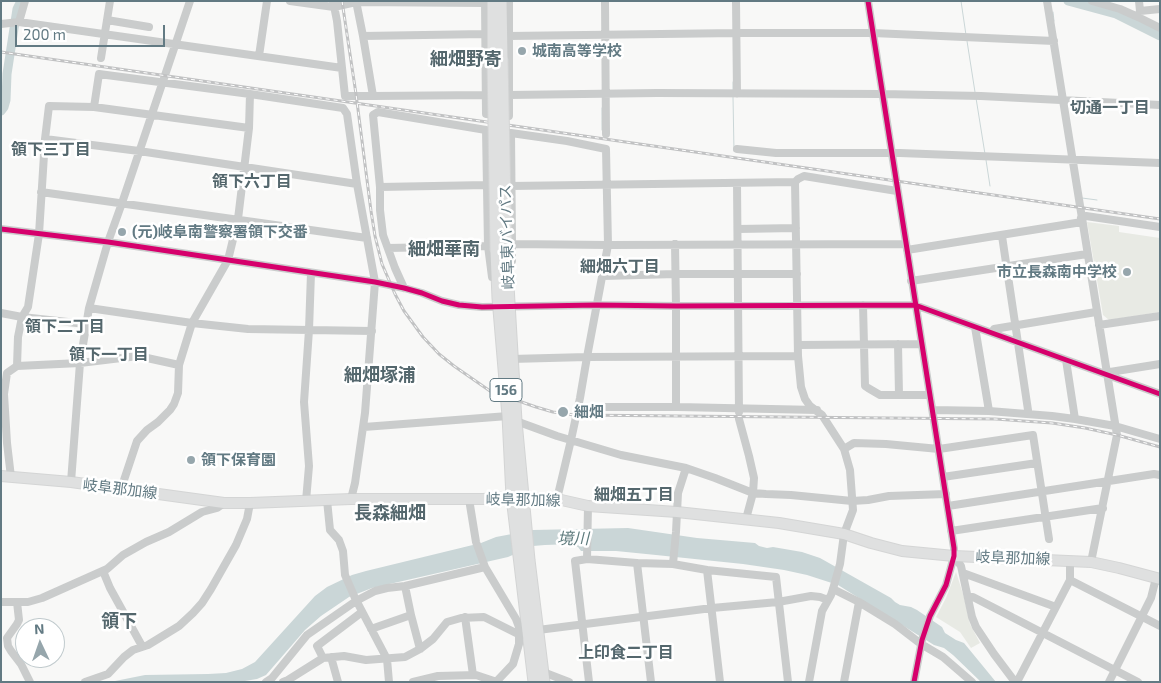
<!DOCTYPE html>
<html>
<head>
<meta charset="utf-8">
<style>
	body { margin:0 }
	#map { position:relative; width:1161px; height:683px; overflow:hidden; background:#f8f8f7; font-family:"Exo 2",sans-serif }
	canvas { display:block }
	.frame { position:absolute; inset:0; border:2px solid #627a83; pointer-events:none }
	.north { position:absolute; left:15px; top:618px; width:50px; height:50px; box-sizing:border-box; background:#fff; border:1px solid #c0cacd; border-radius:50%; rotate:357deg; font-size:14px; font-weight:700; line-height:20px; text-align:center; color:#627a83 }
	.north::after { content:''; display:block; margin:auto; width:18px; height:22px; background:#96a6ac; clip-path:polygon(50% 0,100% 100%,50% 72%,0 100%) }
	.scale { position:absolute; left:15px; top:25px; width:150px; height:22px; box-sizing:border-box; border:2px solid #627a83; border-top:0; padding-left:6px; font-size:15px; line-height:18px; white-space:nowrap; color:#627a83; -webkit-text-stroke:4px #fff; paint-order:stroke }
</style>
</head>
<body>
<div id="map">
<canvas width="1161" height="683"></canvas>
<div class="frame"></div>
<div class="north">N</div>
<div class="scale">200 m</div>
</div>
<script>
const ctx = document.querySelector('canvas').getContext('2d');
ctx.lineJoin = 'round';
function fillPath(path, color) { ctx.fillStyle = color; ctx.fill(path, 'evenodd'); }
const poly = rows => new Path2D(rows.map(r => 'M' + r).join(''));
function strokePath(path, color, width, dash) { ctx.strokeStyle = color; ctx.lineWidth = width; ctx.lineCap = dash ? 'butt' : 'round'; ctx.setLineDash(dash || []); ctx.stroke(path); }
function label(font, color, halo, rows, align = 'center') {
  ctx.font = font + ' "Exo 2","Noto Sans JP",sans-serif'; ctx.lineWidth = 5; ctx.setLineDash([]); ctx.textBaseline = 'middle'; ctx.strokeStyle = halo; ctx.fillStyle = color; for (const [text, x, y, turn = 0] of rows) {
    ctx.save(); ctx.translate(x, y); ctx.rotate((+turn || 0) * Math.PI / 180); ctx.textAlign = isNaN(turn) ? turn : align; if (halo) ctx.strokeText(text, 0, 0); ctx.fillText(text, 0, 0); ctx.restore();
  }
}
const green = poly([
	[1087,222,1119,226,1119,232,1160,238,1160,312,1109,320,1103,315],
	[956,572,964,597,970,624,980,643,971,648,960,632,936,617,946,598]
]);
const water = poly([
	[628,528,697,538,755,543,759,546,767,548,773,547,802,552,820,558,891,598,895,602,900,605,911,607,917,610,942,627,945,633,956,640,964,643,996,682,981,682,953,655,944,648,934,645,838,585,807,575,784,570,743,564,656,555,616,551,581,551,578,547,572,544,545,545,533,546,508,557,372,588,349,597,321,616,305,630,266,675,257,679,239,682,110,682,145,675,208,674,226,673,242,669,255,662,315,596,327,587,352,575,366,571,481,543,496,537,533,530]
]);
const stream = poly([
	[961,1,966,35],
	[1053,12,1054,21],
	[967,41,975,92],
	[733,82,733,90],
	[733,97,734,151],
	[976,98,985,154],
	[602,108,602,130],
	[986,160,990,186],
	[1082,198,1097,200]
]);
const river = poly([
	[1068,1,1116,14,1160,36],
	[1,111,4,107,6,100,7,74,17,9,21,1]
]);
const minor = poly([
	[290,1,334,7,356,2,485,3],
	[333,1,337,21,345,96,373,96],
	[356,1,363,36,373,96,486,95],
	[485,1,486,114,509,116,509,1],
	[605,1,606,134],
	[736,1,737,94],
	[868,1,954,548,954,556,946,585,930,616,922,640,914,682],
	[1047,1,1117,435,1091,562],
	[1092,1,1120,9,1138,17,1140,11],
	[1139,1,1140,11,1160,9],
	[1138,17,1160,28],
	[107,20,149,27],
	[19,22,25,1],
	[1,24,19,22,342,68],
	[363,36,485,34],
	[509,36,737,33,873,33,1054,41],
	[259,56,267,1],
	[101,58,110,1],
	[509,95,657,93,882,94,981,96,1160,105],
	[94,107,99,74,250,94,343,108,347,114,357,184,375,282,365,413,355,483,351,499],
	[508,133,511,133,512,244,512,261,510,264],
	[511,133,567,141,606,149,608,245,587,357,580,398,571,440,557,499],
	[45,139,139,151,357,184],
	[737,149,776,153,900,153,1160,163],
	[795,182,798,356,801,387,805,399,810,406,822,415,844,449,850,470,853,510,844,534,840,564,833,589,831,595,822,611,809,682],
	[737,183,739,412],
	[511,186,795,182,798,179,804,176,897,191],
	[380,187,487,185],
	[41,192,367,238],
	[1081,218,1086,216,1160,227],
	[1,229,108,242,375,282,404,288,422,293,442,301,459,305,482,307,597,305,676,306,915,305,1160,394],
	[738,229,796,228],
	[1002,236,1028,410,1028,413],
	[512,244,608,245,906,244],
	[675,244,676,306,676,407],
	[388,248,488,246],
	[907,250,1082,222],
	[603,276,676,274,797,274],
	[492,277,488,246,486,130,497,131],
	[911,281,1087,254],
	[404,288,395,268,383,235,380,210,380,187,373,115,378,112,486,130],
	[863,305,865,386,868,388,880,395,930,395],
	[89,308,192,323,248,329,372,331],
	[1,313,22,317,86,324],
	[1099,325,1160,316],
	[975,327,989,411],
	[992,333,994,329,1096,312],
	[898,344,899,395],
	[798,345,921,344],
	[511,359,587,357,798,356],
	[1066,360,1075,419],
	[17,366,18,337,22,317,28,307,39,234,45,139,49,106,94,107,249,128],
	[1107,375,1110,372,1160,364],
	[594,407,678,407,817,410],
	[933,410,989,411,1052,416,1075,419,1115,426,1160,439],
	[739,419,749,456,754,478,753,493,746,519],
	[516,421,557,436,621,455,686,468,715,478,753,493,766,494,791,495,852,501,868,500,889,496,946,494],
	[364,427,508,416],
	[844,449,854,443,886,444,939,449,1033,435,1049,539],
	[11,477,7,443,4,394,7,373,17,366,80,363,138,356,179,365],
	[943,477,1037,463],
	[71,482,80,363,89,308,108,242,122,203,190,1],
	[121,489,137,441,147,430,158,422,170,410,174,404,178,393,179,365,192,323,228,260,238,219,249,128,250,94],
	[469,499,476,542,485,567,516,619,519,627,519,644,513,664,496,682],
	[327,500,330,530,339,540,343,551,345,575,355,598,387,659,389,682],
	[306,501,309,466,304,402,309,330,311,273],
	[948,506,1154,474,1160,475],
	[951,531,1103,508],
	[954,556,961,566,972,617,976,627,994,654,1015,682],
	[587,559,588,506],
	[637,563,651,682],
	[673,564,676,532,678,493,686,468],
	[707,570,776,577,788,682],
	[103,571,110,588,142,646],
	[963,573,1056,607],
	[1070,580,1160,626],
	[405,586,411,615,420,649],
	[833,589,859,602,895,624,921,644,943,657,972,682],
	[968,597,973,597,1138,682],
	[1,602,28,602,42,598,107,569,123,555,146,542,169,532,202,512,217,508,224,503],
	[17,602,19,620,17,624,7,638,8,646,11,651,21,664,30,682],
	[465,617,473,675],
	[371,629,411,615],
	[538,630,712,608,778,602,811,596,820,597,828,600],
	[331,657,338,682],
	[323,658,317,646,362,612],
	[543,672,569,682],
	[85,682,108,674,124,657,133,650,148,645,179,626,193,613,202,603,211,589,236,545,247,519,250,503],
	[266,682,272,678,307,635,356,601,375,591,387,588,405,586,485,567],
	[283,682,288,680,323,658,344,656,366,660,405,657,420,649,433,639,447,622,461,618,484,617,520,635,528,634],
	[413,682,438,676,476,675,497,682],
	[589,682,575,561,587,559,637,563,673,564,707,570,720,682],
	[844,682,859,602],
	[1017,682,1070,580,1070,560],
	[1109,682,1151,598,1156,578]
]);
const major = poly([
	[1,476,71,482,224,503,250,503,351,499,483,499,512,497,557,499,588,506,677,512,779,523,844,534,871,543,902,551,954,556,1091,562,1119,568,1160,579]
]);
const highway = poly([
	[493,1,493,59],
	[501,1,502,59],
	[496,251,498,298,508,416,512,497,534,682],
	[506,252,516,421,529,560,544,682]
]);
const rail = poly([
	[342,1,356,94,371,211,375,236,382,264,395,294,404,311,423,337,439,354,454,366,490,391,536,407,553,412,574,415,995,419,1052,423,1085,428,1117,435,1160,447],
	[1,52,1160,219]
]);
const highwayBridge = poly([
	[493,59,496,251],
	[502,59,506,252]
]);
const cycleway = poly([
	[868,1,954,548,954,556,946,585,930,616,922,640,914,682],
	[1,229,108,242,375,282,404,288,422,293,442,301,459,305,482,307,597,305,676,306,915,305,1160,394]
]);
const markers = [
	[522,51,5,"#96a6ac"],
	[122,232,5,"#96a6ac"],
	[1127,272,5,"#96a6ac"],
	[563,412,6,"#96a6ac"],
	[191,460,5,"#96a6ac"]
];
const shields = [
	[506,390,32]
];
const shieldNames = [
	["156",506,390]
];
const poiNames = [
	["城南高等学校",532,51],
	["(元)岐阜南警察署領下交番",132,232],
	["市立長森南中学校",1117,272,"right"],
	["細畑",574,412],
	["領下保育園",201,460]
];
const streetNames = [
	["岐阜東バイパス",507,237,-92],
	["岐阜那加線",120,489,7],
	["岐阜那加線",523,500,1],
	["岐阜那加線",1013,558,2]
];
const neighbourhoodNames = [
	["切通一丁目",1110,108],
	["領下三丁目",51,150],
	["領下六丁目",252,182],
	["細畑六丁目",620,267],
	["領下二丁目",65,327],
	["領下一丁目",109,355],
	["細畑五丁目",634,495],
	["上印食二丁目",626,653]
];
const waterNames = [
	["境川",573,539]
];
const quarterNames = [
	["細畑野寄",466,59],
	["細畑華南",444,249],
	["細畑塚浦",380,375],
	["長森細畑",390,513],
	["領下",119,621]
];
fillPath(green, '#e8eae4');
fillPath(water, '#cad6d7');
strokePath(stream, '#cad6d7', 1);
strokePath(river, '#cad6d7', 9);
strokePath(major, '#d4d5d5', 12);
strokePath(highway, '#d3d4d4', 13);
strokePath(minor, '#cacccc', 8);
strokePath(major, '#dfe0e0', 10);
strokePath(highway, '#dfe0e0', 11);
strokePath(rail, '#c1c2c3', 3);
strokePath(rail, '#fff', 1, [4]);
strokePath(highwayBridge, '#d3d4d4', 13, []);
strokePath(highwayBridge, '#dfe0e0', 11);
strokePath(cycleway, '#d6006c', 5);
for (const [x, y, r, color] of markers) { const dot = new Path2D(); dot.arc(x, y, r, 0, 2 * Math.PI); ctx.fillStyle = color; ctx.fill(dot); strokePath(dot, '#fff', 2); }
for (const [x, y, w] of shields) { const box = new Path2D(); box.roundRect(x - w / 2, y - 11.5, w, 23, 4); ctx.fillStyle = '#fff'; ctx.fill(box); strokePath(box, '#627a83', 1); }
label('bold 14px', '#627a83', null, shieldNames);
label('bold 15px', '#627a83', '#fff', poiNames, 'left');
label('15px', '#627a83', '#fff', streetNames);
label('bold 16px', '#54676d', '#fff', neighbourhoodNames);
label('italic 16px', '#5d7a7c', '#fff', waterNames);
label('bold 18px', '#54676d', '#fff', quarterNames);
</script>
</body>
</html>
